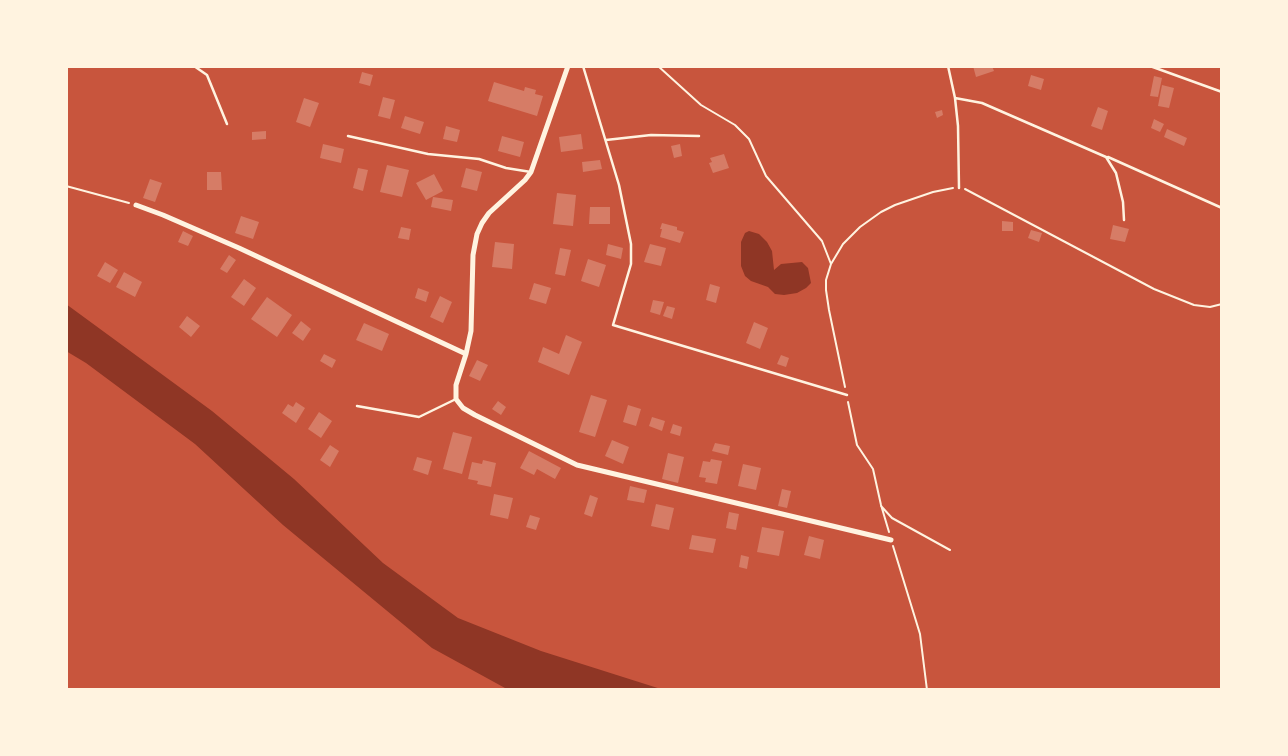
<!DOCTYPE html>
<html>
<head>
<meta charset="utf-8">
<style>
	body { margin:0 }
	#map { position:relative; width:1288px; height:756px; overflow:hidden; background:#c8553d; font-family:"PT Sans Narrow",sans-serif }
	canvas { display:block }
	.frame { position:absolute; inset:0; border:68px solid #fff3e0; pointer-events:none }
</style>
</head>
<body>
<div id="map">
<canvas width="1288" height="756"></canvas>
<div class="frame"></div>
</div>
<script>
const ctx = document.querySelector('canvas').getContext('2d');
ctx.lineJoin = 'round';
function fillPath(path, color) { ctx.fillStyle = color; ctx.fill(path, 'evenodd'); }
const poly = rows => new Path2D(rows.map(r => 'M' + r).join(''));
function strokePath(path, color, width, dash) { ctx.strokeStyle = color; ctx.lineWidth = width; ctx.lineCap = dash ? 'butt' : 'round'; ctx.setLineDash(dash || []); ctx.stroke(path); }
const water = poly([
	[749,231,759,234,767,242,772,251,774,270,781,264,802,262,808,268,811,283,806,288,797,293,784,295,775,294,768,287,751,281,745,276,741,266,741,242,745,233],
	[66,304,212,411,294,479,383,563,458,618,541,651,664,690,512,690,505,688,432,648,283,525,195,444,86,363,66,351]
]);
const building = poly([
	[973,66,992,66,994,71,976,77],
	[362,72,373,75,370,86,359,83],
	[1031,75,1044,79,1041,90,1028,86],
	[1154,76,1162,78,1158,97,1150,96],
	[494,82,524,91,525,87,536,90,535,94,543,96,537,116,488,101],
	[1162,85,1174,88,1169,108,1158,106],
	[383,97,395,100,390,119,378,116],
	[304,98,319,103,310,127,296,122],
	[1098,107,1108,111,1102,130,1091,126],
	[942,110,943,115,937,118,935,112],
	[405,116,424,122,420,134,401,128],
	[1154,119,1164,124,1160,132,1151,128],
	[446,126,460,130,457,142,443,139],
	[1167,129,1187,138,1184,146,1164,137],
	[266,131,266,139,252,140,252,132],
	[581,134,583,149,561,152,559,137],
	[502,136,524,142,520,157,498,151],
	[323,144,344,149,341,163,320,158],
	[680,144,682,156,674,158,671,146],
	[724,154,729,168,713,173,709,163,712,162,710,158],
	[600,160,602,169,583,172,582,162],
	[387,165,409,170,402,197,380,192],
	[358,168,368,170,363,191,353,188],
	[466,168,482,172,477,191,461,187],
	[207,172,221,172,222,190,207,190],
	[434,174,443,191,426,200,416,183],
	[150,179,162,183,155,202,143,198],
	[557,193,576,195,573,226,553,224],
	[433,197,453,200,451,211,431,207],
	[590,207,610,207,610,224,589,224],
	[241,216,259,222,253,239,235,233],
	[1002,221,1013,222,1013,231,1002,231],
	[662,223,677,227,677,230,684,232,680,243,660,237,662,229,660,229],
	[1113,225,1129,229,1125,242,1110,239],
	[401,227,411,229,409,240,398,238],
	[1031,230,1042,233,1039,242,1028,238],
	[183,231,193,236,188,246,178,242],
	[495,242,514,244,512,269,492,267],
	[608,244,623,248,621,259,606,255],
	[650,244,666,248,661,266,644,262],
	[560,248,571,250,565,276,555,274],
	[229,255,236,260,227,273,220,269],
	[588,259,606,265,599,287,581,281],
	[105,262,118,270,110,283,97,276],
	[124,272,142,282,135,297,116,287],
	[244,279,256,288,244,306,231,297],
	[534,283,551,288,546,304,529,299],
	[710,284,720,287,716,303,706,300],
	[418,288,429,292,426,302,415,298],
	[440,296,452,302,443,323,430,317],
	[267,297,292,315,277,337,251,319],
	[653,300,664,302,660,315,650,312],
	[667,306,675,308,672,319,663,316],
	[187,316,200,326,191,337,179,327],
	[301,321,311,329,303,341,292,333],
	[754,322,768,328,760,349,746,343],
	[364,323,389,334,382,351,356,340],
	[566,335,582,342,569,375,538,362,543,347,559,354],
	[324,354,336,360,332,368,320,361],
	[781,355,789,358,786,367,777,364],
	[477,360,488,365,480,381,469,376],
	[591,395,607,400,595,437,579,432],
	[498,401,506,407,501,415,492,409],
	[296,402,305,408,296,423,282,413,288,404,293,407],
	[628,405,641,409,636,426,623,422],
	[319,412,332,421,321,438,308,429],
	[652,417,665,421,662,431,649,426],
	[673,424,682,427,680,436,670,433],
	[453,432,472,437,462,474,443,469],
	[612,440,629,447,623,464,605,456],
	[715,443,730,446,728,455,712,451],
	[330,445,339,451,330,467,320,460],
	[529,451,561,468,555,479,537,469,534,475,520,468],
	[668,453,684,457,678,483,662,479],
	[417,457,432,461,428,475,413,470],
	[711,459,722,461,717,484,705,482,706,478,699,477,703,461,710,462],
	[483,460,496,463,491,487,477,484,478,481,468,479,472,462,482,464],
	[743,464,761,468,756,490,738,486],
	[630,486,647,490,644,503,627,500],
	[782,489,791,491,787,508,778,506],
	[494,494,513,498,508,519,490,515],
	[590,495,598,498,592,517,584,514],
	[656,504,674,508,669,530,651,526],
	[729,512,739,514,736,530,726,528],
	[530,515,540,518,536,530,526,527],
	[762,527,784,531,779,556,757,552],
	[692,535,716,539,713,553,689,549],
	[809,536,824,540,820,559,804,555],
	[741,555,749,557,747,569,739,567]
]);
const path = poly([
	[658,66,701,105,735,125,749,139,766,176,822,241,831,264],
	[66,186,129,203],
	[965,189,1154,289,1194,305,1210,307,1222,304],
	[845,387,829,310,826,290,826,280,831,264,843,244,860,227,881,212,895,205,933,192,953,188],
	[848,402,857,445,873,469,881,505,889,532],
	[881,506,892,518,950,550],
	[893,546,920,634,927,690]
]);
const service = poly([
	[194,66,207,75,227,124],
	[583,66,619,185,631,244,631,264,613,325,847,395],
	[948,66,955,98,958,126,959,188],
	[1150,66,1222,92],
	[955,98,982,103,1106,157,1116,173,1123,202,1124,220],
	[348,136,428,154,479,159,506,168,531,172],
	[606,140,651,135,699,136],
	[1108,157,1222,208],
	[357,406,419,417,456,399]
]);
const minor = poly([
	[568,66,531,172,525,180,489,213,482,223,477,234,473,255,471,331,466,354,456,385,456,399,463,408,475,415,577,465,891,540],
	[136,205,163,215,239,248,466,354]
]);
fillPath(water, '#8f3625');
fillPath(building, '#d67c66');
strokePath(path, '#fff3e0', 2);
strokePath(service, '#fff3e0', 2.5);
strokePath(minor, '#fff3e0', 5);
</script>
</body>
</html>
